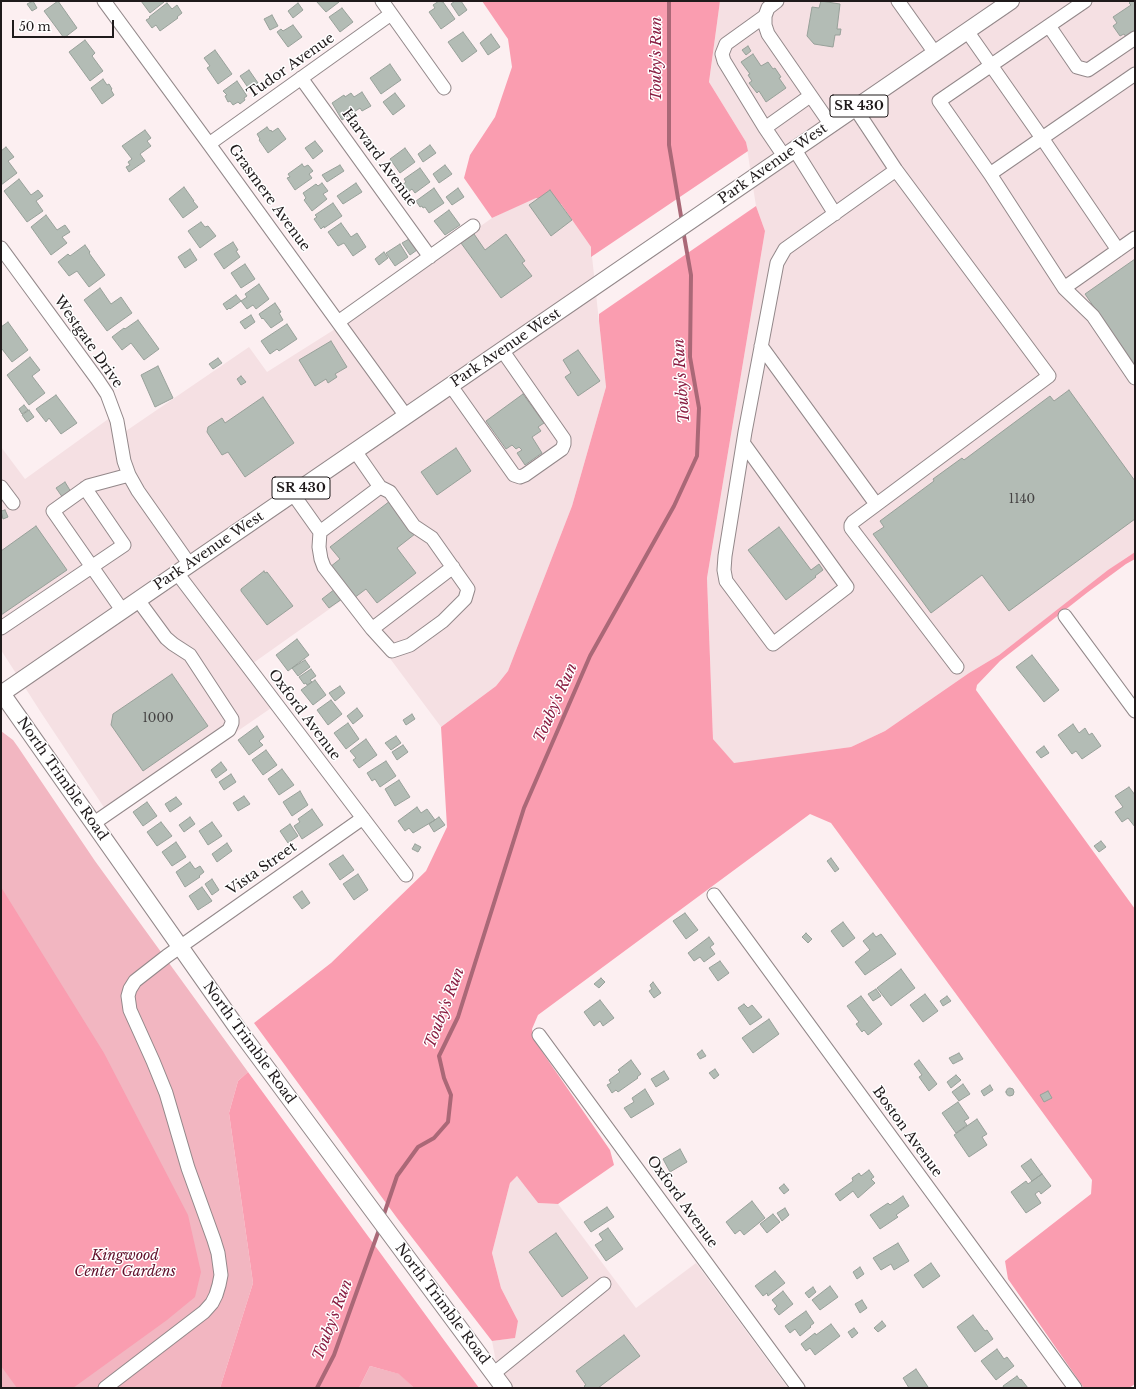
<!DOCTYPE html>
<html>
<head>
<meta charset="utf-8">
<style>
	body { margin:0 }
	#map { position:relative; width:1136px; height:1389px; overflow:hidden; background:#fceff1; font-family:"Libre Baskerville",serif }
	canvas { display:block }
	.frame { position:absolute; inset:0; border:2px solid #1f1a1b; pointer-events:none }
	.scale { position:absolute; left:12px; top:20px; width:102px; height:18px; box-sizing:border-box; border:2px solid #1f1a1b; border-top:0; padding-left:5px; font-size:12px; line-height:14px; white-space:nowrap; color:#1f1a1b; -webkit-text-stroke:3px #fff; paint-order:stroke }
</style>
</head>
<body>
<div id="map">
<canvas width="1136" height="1389"></canvas>
<div class="frame"></div>
<div class="scale">50 m</div>
</div>
<script>
const ctx = document.querySelector('canvas').getContext('2d');
ctx.lineJoin = 'round';
function fillPath(path, color) { ctx.fillStyle = color; ctx.fill(path, 'evenodd'); }
const poly = rows => new Path2D(rows.map(r => 'M' + r).join(''));
function strokePath(path, color, width, dash) { ctx.strokeStyle = color; ctx.lineWidth = width; ctx.lineCap = dash ? 'butt' : 'round'; ctx.setLineDash(dash || []); ctx.stroke(path); }
function label(font, color, halo, rows, align = 'center') {
  ctx.font = font + ' "Libre Baskerville",serif'; ctx.lineWidth = 3; ctx.setLineDash([]); ctx.textBaseline = 'middle'; ctx.strokeStyle = halo; ctx.fillStyle = color; for (const [text, x, y, turn = 0] of rows) {
    ctx.save(); ctx.translate(x, y); ctx.rotate((+turn || 0) * Math.PI / 180); ctx.textAlign = isNaN(turn) ? turn : align; if (halo) ctx.strokeText(text, 0, 0); ctx.fillText(text, 0, 0); ctx.restore();
  }
}
const built = poly([
	[720,1,1135,1,1135,552,1124,559,999,655,969,673,885,731,851,747,734,764,713,739,707,578,765,231,756,206,746,142,709,82],
	[536,197,561,204,591,247,606,387,572,506,508,671,496,686,441,727,345,598,249,666,277,704,111,818,40,711,1,650,1,447,25,479,118,412,126,431,249,347,267,372,332,331,492,218],
	[517,1176,538,1203,558,1204,636,1308,696,1263,788,1388,501,1388,492,1341,514,1338,518,1321,501,1288,492,1253,510,1183]
]);
const green = poly([
	[1,731,13,740,18,747,95,861,248,1072,238,1081,229,1113,253,1283,220,1388,1,1388],
	[370,1366,400,1374,414,1388,359,1388]
]);
const forest = poly([
	[482,1,720,1,709,82,746,142,748,151,591,257,591,247,561,204,536,198,492,218,464,178,470,155,495,117,512,67,508,39],
	[756,206,765,231,707,578,713,739,734,763,851,747,885,731,969,673,999,655,1108,570,1135,552,1135,559,1126,564,1088,592,1000,661,977,685,976,690,1135,909,1135,1384,1129,1388,1084,1388,1008,1279,1005,1261,1091,1194,1092,1180,831,823,810,814,538,1015,532,1029,534,1040,610,1150,614,1165,558,1204,538,1203,517,1176,510,1183,492,1253,501,1288,518,1321,515,1338,492,1341,397,1218,254,1023,331,963,426,871,447,827,441,727,496,686,508,671,572,506,606,387,599,321,599,314],
	[1,887,104,1053,188,1215,201,1272,195,1297,167,1320,73,1388,17,1388,1,1366],
	[248,1072,479,1388,414,1388,399,1374,370,1366,359,1388,220,1388,253,1283,229,1113,238,1081]
]);
const stream = poly([
	[669,1,669,145,682,222],
	[383,1217,397,1176,418,1147,434,1138,448,1122,451,1095,444,1078,439,1056,458,1017,524,808,590,656,674,506,697,456,699,408,690,357,691,275,683,230],
	[317,1388,334,1355,380,1227]
]);
const building = poly([
	[33,1,37,8,32,11,27,4,33,1],
	[58,1,77,28,64,38,44,11,58,1],
	[141,1,163,1,164,2,150,13,141,1],
	[316,1,338,1,339,2,326,12,316,1],
	[439,1,443,2,455,19,441,29,429,12,435,8,433,5,439,1],
	[455,1,461,1,467,10,459,16,451,4,455,1],
	[821,1,840,4,837,29,841,29,840,35,835,35,833,47,814,44,807,36,812,7,819,8,821,1],
	[1131,1,1135,1,1135,30,1126,37,1124,34,1120,36,1113,26,1117,23,1113,17,1131,5,1129,3,1131,1],
	[167,3,172,9,177,5,182,13,177,17,178,18,160,31,156,25,152,28,146,20,150,18,149,17,167,3],
	[298,3,303,10,293,18,288,11,298,3],
	[342,8,353,22,340,32,329,17,342,8],
	[272,15,278,26,270,30,264,19,272,15],
	[293,25,302,37,288,47,277,32,281,29,283,31,293,25],
	[463,32,477,51,462,62,448,42,463,32],
	[491,34,500,47,488,55,480,43,491,34],
	[85,40,95,53,92,56,103,71,90,81,69,52,85,40],
	[748,46,751,51,746,55,742,50,748,46],
	[215,50,232,74,218,84,207,68,210,66,204,58,215,50],
	[753,54,761,66,768,62,773,69,775,68,781,77,779,78,786,88,766,102,759,91,757,93,749,83,752,81,748,75,750,74,741,62,753,54],
	[390,64,401,80,381,94,370,78,390,64],
	[249,70,258,83,249,89,240,76,249,70],
	[103,79,107,85,109,84,112,89,111,90,114,95,102,104,91,88,103,79],
	[237,81,247,96,244,98,245,100,240,104,238,102,233,105,230,101,228,102,225,96,227,95,223,91,237,81],
	[362,92,371,106,362,111,360,108,342,120,332,103,344,95,345,97,351,93,354,97,362,92],
	[395,93,405,106,393,115,383,102,395,93],
	[267,127,270,131,271,130,272,132,278,128,286,139,268,153,259,140,260,139,257,134,267,127],
	[145,130,151,138,147,141,151,146,140,154,145,161,129,172,126,167,130,165,128,162,132,159,122,146,145,130],
	[315,141,323,151,313,159,305,148,315,141],
	[430,145,436,153,423,162,418,154,430,145],
	[6,147,14,157,8,161,17,173,1,185,1,151,6,147],
	[405,148,415,162,400,173,390,159,405,148],
	[302,164,304,167,308,165,313,171,309,174,312,178,295,190,287,178,290,177,288,174,302,164],
	[340,165,344,171,327,182,322,175,340,165],
	[445,165,452,174,439,183,433,174,445,165],
	[420,168,430,182,415,193,412,189,408,192,402,185,406,182,404,179,420,168],
	[19,179,31,195,38,190,43,196,36,201,43,211,27,222,4,191,19,179],
	[322,183,328,191,323,194,327,199,312,211,304,200,306,198,303,193,316,184,318,186,322,183],
	[356,183,362,192,343,204,337,196,356,183],
	[184,187,194,201,193,201,198,207,183,218,169,199,184,187],
	[434,188,444,203,429,213,425,207,423,208,422,206,420,207,416,201,434,188],
	[458,188,464,197,452,205,446,197,458,188],
	[550,190,572,220,551,236,529,205,550,190],
	[333,203,342,216,324,228,324,226,321,229,314,219,317,217,315,215,333,203],
	[449,210,460,225,445,235,434,221,449,210],
	[46,215,57,230,65,225,70,232,62,237,67,243,51,255,31,227,46,215],
	[201,222,205,227,208,226,216,236,200,248,188,231,201,222],
	[341,223,351,237,357,233,366,247,353,256,344,243,338,246,328,232,341,223],
	[474,234,485,250,506,234,525,261,522,263,532,276,501,298,461,243,474,234],
	[409,239,417,250,410,255,402,243,409,239],
	[233,242,238,250,236,251,240,257,224,269,214,254,233,242],
	[400,244,408,257,395,266,386,253,400,244],
	[85,245,90,252,89,253,105,275,89,287,77,271,69,276,58,262,68,254,70,256,85,245],
	[190,249,197,260,185,268,178,257,190,249],
	[384,252,388,258,379,265,375,259,384,252],
	[1135,259,1135,367,1085,294,1135,259],
	[245,264,255,279,241,288,231,273,245,264],
	[259,284,269,299,256,309,253,305,247,309,241,301,247,297,245,294,259,284],
	[100,288,111,304,121,297,132,313,107,331,84,300,100,288],
	[236,295,241,301,230,309,229,308,227,310,223,304,236,295],
	[275,303,281,312,279,313,283,320,271,328,263,318,262,319,259,314,275,303],
	[251,315,255,322,245,329,240,322,251,315],
	[138,320,159,349,144,360,131,343,122,350,112,337,124,328,125,329,138,320],
	[8,322,28,350,12,362,2,349,1,350,1,327,8,322],
	[287,324,297,339,279,351,277,349,270,354,261,341,287,324],
	[331,341,347,367,335,374,337,377,328,383,326,379,315,386,299,360,331,341],
	[578,350,600,381,578,396,565,377,571,373,563,360,578,350],
	[30,357,40,370,32,376,45,393,29,405,7,375,30,357],
	[218,358,222,363,213,369,209,364,218,358],
	[158,366,173,398,155,407,141,375,158,366],
	[241,376,246,382,241,385,237,379,241,376],
	[1069,390,1135,481,1135,519,1009,611,982,575,931,613,873,534,884,527,880,521,934,481,933,479,962,458,964,460,1050,396,1054,401,1069,390],
	[523,394,544,423,538,427,541,431,532,437,542,453,525,465,517,453,522,450,519,447,516,449,512,445,506,449,486,421,523,394],
	[56,395,77,423,61,434,49,418,46,422,36,409,56,395],
	[263,397,294,443,245,477,228,452,222,455,207,432,208,427,222,418,225,423,263,397],
	[24,405,28,410,22,414,19,409,24,405],
	[29,410,34,417,27,422,22,415,29,410],
	[456,448,471,471,437,495,421,472,456,448],
	[65,482,71,492,63,498,56,488,65,482],
	[390,501,415,534,397,548,416,573,377,603,366,589,354,598,330,567,340,559,330,547,390,501],
	[5,510,8,517,3,519,1,511,5,510],
	[36,526,67,570,1,615,1,551,36,526],
	[779,527,811,570,819,564,823,570,815,576,816,577,786,600,748,550,779,527],
	[264,571,265,573,267,572,293,606,267,625,241,591,241,589,264,571],
	[335,589,342,599,329,608,322,599,335,589],
	[297,639,309,655,288,671,276,655,297,639],
	[1032,655,1059,690,1044,702,1016,667,1032,655],
	[305,660,310,667,298,676,292,668,305,660],
	[311,669,316,676,310,680,312,682,307,685,306,683,304,684,299,677,311,669],
	[172,674,208,726,143,771,111,725,113,714,172,674],
	[315,680,326,695,313,705,301,690,315,680],
	[340,686,345,693,335,701,329,693,340,686],
	[331,700,342,714,328,725,317,710,331,700],
	[357,708,363,716,353,724,347,716,357,708],
	[412,714,415,719,406,725,403,720,412,714],
	[348,723,359,739,346,749,334,733,348,723],
	[1073,724,1079,733,1085,728,1089,735,1092,733,1101,746,1082,759,1076,751,1072,754,1058,735,1073,724],
	[257,726,264,737,259,741,263,745,249,755,238,740,257,726],
	[396,736,401,743,391,750,385,743,396,736],
	[366,739,377,755,359,768,353,760,356,758,350,751,366,739],
	[403,745,408,752,397,760,392,752,403,745],
	[1044,746,1049,753,1041,758,1036,752,1044,746],
	[266,750,277,765,263,775,252,760,266,750],
	[386,761,396,776,380,787,375,779,372,781,367,773,386,761],
	[221,762,227,770,216,778,211,770,221,762],
	[282,769,294,785,279,795,268,779,282,769],
	[231,774,236,782,224,790,219,782,231,774],
	[399,780,410,797,395,806,385,789,399,780],
	[1129,787,1135,795,1135,827,1128,818,1122,822,1115,812,1123,807,1115,796,1129,787],
	[300,791,308,805,292,816,283,802,300,791],
	[244,796,250,804,238,811,233,803,244,796],
	[176,797,182,804,170,812,165,804,176,797],
	[147,802,157,816,143,826,133,812,147,802],
	[417,807,421,813,427,809,435,820,413,833,409,828,405,831,398,821,417,807],
	[312,809,323,825,302,839,294,826,300,822,298,819,312,809],
	[190,817,195,824,184,832,179,825,190,817],
	[439,817,445,825,434,832,429,824,439,817],
	[161,822,172,836,157,846,147,832,161,822],
	[212,822,222,836,208,845,199,831,212,822],
	[290,824,298,836,288,843,280,831,290,824],
	[1101,841,1106,847,1099,852,1094,846,1101,841],
	[176,842,186,857,172,866,162,852,176,842],
	[227,843,232,851,217,862,212,854,227,843],
	[415,844,421,847,418,852,412,849,415,844],
	[343,855,354,870,340,880,329,864,343,855],
	[831,858,839,869,835,872,827,861,831,858],
	[190,862,195,869,200,866,204,872,199,876,200,877,185,887,176,872,190,862],
	[358,874,368,890,354,900,343,884,358,874],
	[212,879,219,890,212,895,205,884,212,879],
	[202,887,212,901,198,910,189,896,202,887],
	[302,891,310,903,302,909,293,897,302,891],
	[685,913,698,930,686,939,673,921,685,913],
	[843,922,855,938,843,947,831,931,843,922],
	[806,933,812,939,808,943,802,937,806,933],
	[873,933,876,937,881,934,896,954,865,975,855,962,870,950,863,941,873,933],
	[709,937,714,944,710,947,715,954,704,962,700,957,694,961,688,953,709,937],
	[720,961,729,973,718,981,709,968,720,961],
	[901,969,915,988,891,1006,877,988,901,969],
	[601,978,605,982,599,988,594,984,601,978],
	[653,982,661,993,654,998,649,991,652,989,650,985,653,982],
	[876,989,881,996,873,1001,868,994,876,989],
	[925,994,938,1011,923,1022,910,1005,925,994],
	[861,996,882,1024,868,1035,864,1030,862,1032,856,1024,859,1022,847,1006,861,996],
	[947,996,951,1001,943,1006,940,1001,947,996],
	[600,1000,614,1018,603,1026,600,1021,594,1026,584,1012,600,1000],
	[744,1004,748,1008,752,1005,762,1017,750,1025,738,1008,744,1004],
	[769,1019,779,1034,753,1053,742,1038,769,1019],
	[702,1050,706,1056,700,1059,697,1054,702,1050],
	[959,1053,963,1059,953,1064,949,1058,959,1053],
	[631,1060,641,1074,637,1077,638,1078,618,1092,616,1090,612,1093,607,1085,611,1083,609,1080,620,1072,618,1070,631,1060],
	[919,1060,937,1084,929,1091,919,1077,922,1075,914,1064,919,1060],
	[715,1069,719,1075,714,1079,709,1073,715,1069],
	[664,1071,669,1079,656,1087,651,1079,664,1071],
	[956,1075,961,1080,951,1088,947,1082,956,1075],
	[963,1084,970,1094,959,1101,952,1092,963,1084],
	[990,1085,993,1090,984,1096,981,1091,990,1085],
	'1006 1092a4 4 0 1 1 8 0a4 4 0 1 1-8 0Z',
	[645,1089,654,1104,631,1118,624,1108,634,1102,632,1098,645,1089],
	[1048,1091,1052,1098,1044,1102,1040,1095,1048,1091],
	[958,1102,969,1118,964,1121,967,1125,956,1133,942,1113,958,1102],
	[977,1119,987,1134,982,1137,987,1145,969,1157,954,1135,977,1119],
	[680,1149,687,1162,670,1172,663,1159,680,1149],
	[1031,1159,1042,1174,1032,1181,1021,1166,1031,1159],
	[869,1170,874,1177,871,1179,875,1183,858,1198,853,1191,840,1201,835,1194,853,1181,852,1178,859,1173,861,1176,869,1170],
	[1042,1174,1051,1186,1041,1194,1039,1191,1035,1194,1041,1203,1026,1213,1011,1192,1026,1181,1028,1184,1042,1174],
	[784,1184,789,1190,784,1194,779,1188,784,1184],
	[903,1196,909,1206,896,1215,898,1217,880,1229,870,1215,888,1203,890,1205,903,1196],
	[752,1201,765,1218,744,1235,740,1230,735,1234,726,1222,752,1201],
	[607,1207,614,1217,591,1232,584,1222,607,1207],
	[785,1208,789,1215,782,1221,777,1213,785,1208],
	[773,1214,780,1222,767,1233,760,1224,773,1214],
	[608,1228,623,1249,606,1261,595,1245,603,1240,599,1234,608,1228],
	[556,1233,588,1278,562,1297,529,1252,556,1233],
	[898,1243,909,1261,894,1270,891,1264,881,1270,873,1258,898,1243],
	[931,1263,940,1276,923,1288,914,1275,931,1263],
	[860,1267,864,1274,857,1279,853,1272,860,1267],
	[775,1271,785,1283,768,1296,767,1293,763,1296,755,1286,775,1271],
	[830,1286,838,1297,820,1310,812,1300,830,1286],
	[813,1287,816,1292,809,1298,805,1293,813,1287],
	[783,1291,793,1304,779,1315,774,1309,777,1306,772,1300,783,1291],
	[862,1300,867,1308,860,1313,855,1304,862,1300],
	[806,1311,814,1323,810,1326,811,1327,800,1336,795,1329,790,1333,785,1326,806,1311],
	[973,1315,985,1331,987,1330,993,1339,975,1352,957,1327,973,1315],
	[882,1321,886,1326,878,1332,874,1328,882,1321],
	[831,1324,840,1336,815,1355,810,1348,806,1351,801,1344,815,1333,816,1335,831,1324],
	[854,1328,858,1333,852,1338,848,1332,854,1328],
	[624,1335,640,1356,598,1388,586,1388,584,1386,586,1385,576,1371,624,1335],
	[997,1349,1004,1359,1007,1357,1014,1366,996,1380,981,1361,997,1349],
	[916,1369,928,1387,925,1388,909,1388,903,1378,916,1369],
	[1017,1376,1020,1380,1021,1379,1028,1388,1004,1388,1003,1386,1017,1376]
]);
const minor = poly([
	[104,1,209,144,406,416],
	[382,1,444,88],
	[777,1,768,8,765,16,765,25,768,34,831,125],
	[898,1,935,53],
	[1085,1,939,101,990,174,1064,288,1093,316,1135,378],
	[765,16,726,44,722,54,724,61,765,128,784,156],
	[1049,26,1077,67,1088,70,1135,38],
	[967,31,1042,138,1118,250],
	[301,78,430,257],
	[855,108,896,170,1049,376,853,522,851,525,851,528,957,667],
	[765,128,810,96],
	[209,144,391,14],
	[795,150,835,214],
	[990,174,1135,74],
	[1,248,97,379,107,394,117,421,124,461,129,475,138,491,190,565],
	[1064,288,1135,238],
	[338,322,473,226],
	[761,346,876,504],
	[451,386,514,475,520,477,525,475,562,449,564,444,564,439,502,350],
	[744,444,847,587,773,644,726,581,724,570,725,556,745,432,777,263,785,249,896,170],
	[1,487,13,503],
	[293,494,320,532,319,547,321,559,324,567,372,629,392,651,410,645,443,621,465,599,468,589,432,538,414,526,390,492,380,487,355,451],
	[320,532,380,487],
	[177,573,406,875],
	[122,610,53,511,88,486,129,475],
	[1065,616,1135,711],
	[1,628,124,545,85,488],
	[372,629,453,567],
	[94,823,229,730,232,723,232,719,190,655,173,644,166,638,138,600],
	[714,895,1075,1388],
	[539,1035,798,1388],
	[493,1374,604,1284],
	[105,1388,204,1312,212,1303,216,1295,219,1285,221,1275,218,1253,214,1240,188,1168,166,1093,153,1061,130,1010,128,996,130,989,135,981,167,956,363,818]
]);
const major = poly([
	[1,692,238,1029,504,1388],
	[1,694,1011,1]
]);
const numberNames = [
	["1140",1022,500],
	["1000",158,719]
];
const shields = [
	[859,106,58],
	[301,488,58]
];
const shieldNames = [
	["SR 430",859,106],
	["SR 430",301,488]
];
const streetNames = [
	["Tudor Avenue",291,66,-35],
	["Harvard Avenue",379,158,54],
	["Park Avenue West",773,164,-35],
	["Grasmere Avenue",269,198,54],
	["Westgate Drive",88,342,55],
	["Park Avenue West",506,348,-34],
	["Park Avenue West",209,551,-34],
	["Oxford Avenue",304,715,53],
	["North Trimble Road",62,779,55],
	["Vista Street",262,869,-35],
	["North Trimble Road",249,1043,54],
	["Boston Avenue",907,1132,54],
	["Oxford Avenue",682,1202,54],
	["North Trimble Road",442,1304,53]
];
const parkNames = [
	["Kingwood",125,1256],
	["Center Gardens",125,1272]
];
const waterNames = [
	["Touby's Run",657,59,-90],
	["Touby's Run",682,381,-94],
	["Touby's Run",556,703,-66],
	["Touby's Run",445,1008,-69],
	["Touby's Run",333,1320,-69]
];
fillPath(built, '#f5e0e3');
fillPath(green, '#f2b6c1');
fillPath(forest, '#fa9db0');
strokePath(stream, '#aa6877', 4);
fillPath(building, '#b3bcb5');
strokePath(building, '#98a19a', 1);
strokePath(minor, '#93888a', 15);
strokePath(major, '#93888a', 18);
strokePath(minor, '#fff', 13);
strokePath(major, '#fff', 16);
label('12px', '#444242', null, numberNames);
for (const [x, y, w] of shields) { const box = new Path2D(); box.roundRect(x - w / 2, y - 11, w, 22, 3); ctx.fillStyle = '#fff'; ctx.fill(box); strokePath(box, '#1f1a1b', 1); }
label('bold 13px', '#1f1a1b', null, shieldNames);
label('14px', '#1f1a1b', '#fff', streetNames);
label('italic 14px', '#62112c', '#fff', parkNames);
label('italic 15px', '#891e42', '#fff', waterNames);
</script>
</body>
</html>
